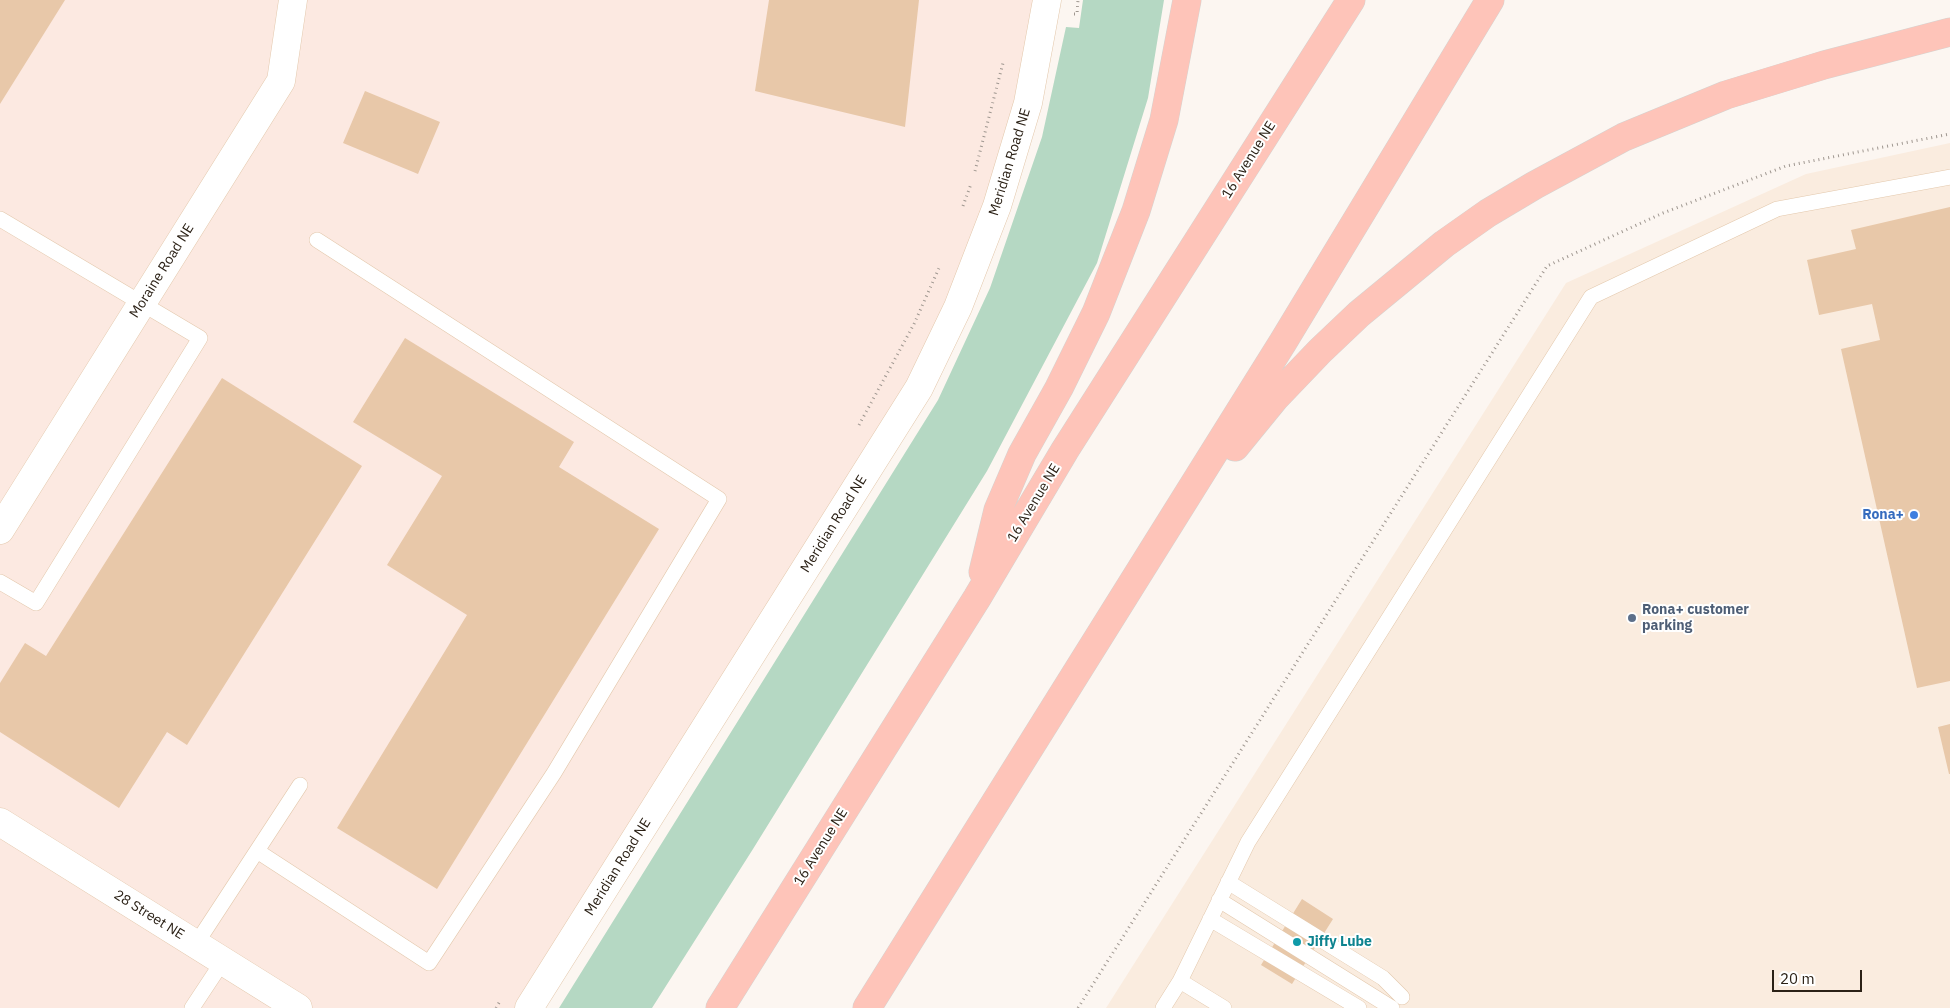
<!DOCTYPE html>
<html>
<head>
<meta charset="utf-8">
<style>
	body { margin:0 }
	#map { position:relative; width:1950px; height:1008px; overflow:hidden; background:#fcf6f1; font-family:"IBM Plex Sans",sans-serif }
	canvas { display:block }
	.scale { position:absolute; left:1772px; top:970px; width:90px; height:22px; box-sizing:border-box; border:2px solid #2b2116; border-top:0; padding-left:6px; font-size:15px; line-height:18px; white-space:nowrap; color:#2b2116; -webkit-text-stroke:4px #fff; paint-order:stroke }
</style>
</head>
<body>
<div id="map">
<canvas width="1950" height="1008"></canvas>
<div class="scale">20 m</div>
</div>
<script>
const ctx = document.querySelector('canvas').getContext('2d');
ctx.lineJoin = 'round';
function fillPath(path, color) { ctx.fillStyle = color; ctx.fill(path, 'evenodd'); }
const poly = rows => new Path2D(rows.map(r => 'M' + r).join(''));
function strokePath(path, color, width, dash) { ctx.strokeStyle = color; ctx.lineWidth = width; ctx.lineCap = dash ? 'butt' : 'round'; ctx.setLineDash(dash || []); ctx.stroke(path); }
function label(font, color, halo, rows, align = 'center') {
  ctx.font = font + ' "IBM Plex Sans",sans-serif'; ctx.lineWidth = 4; ctx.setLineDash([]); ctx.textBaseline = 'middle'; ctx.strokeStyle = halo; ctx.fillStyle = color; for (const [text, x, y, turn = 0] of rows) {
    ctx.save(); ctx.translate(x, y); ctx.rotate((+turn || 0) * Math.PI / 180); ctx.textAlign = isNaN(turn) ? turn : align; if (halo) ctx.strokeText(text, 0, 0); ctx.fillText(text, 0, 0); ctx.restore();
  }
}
const built = poly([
	[1950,143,1950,1008,1106,1008,1566,283,1806,174]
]);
const industrial = poly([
	[0,0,1047,0,958,307,529,1008,0,1008]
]);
const green = poly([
	[1083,0,1164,0,1148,98,1097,263,987,471,753,849,652,1008,559,1008,938,400,990,288,1042,137,1066,27,1079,28]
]);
const building = poly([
	[0,0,65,0,0,104],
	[769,0,919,0,905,127,755,91],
	[365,91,440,122,418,174,343,143],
	[1950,207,1950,681,1917,688,1841,349,1880,340,1872,304,1819,315,1807,260,1856,249,1851,230],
	[405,338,574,442,559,467,659,529,437,889,337,828,467,615,387,565,442,476,353,422],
	[222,378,362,466,187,745,167,732,119,808,0,732,0,683,25,643,46,656],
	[1950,724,1950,774,1949,774,1938,727],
	[1302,899,1333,919,1292,984,1261,965]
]);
const path = poly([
	[1074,14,1077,14,1078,0],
	[975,171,1003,63],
	[963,206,971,184],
	[859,425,914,324,939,268],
	[496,1008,500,1001],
	[1078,1008,1547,266,1663,213,1786,166,1950,134]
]);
const lane = poly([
	[0,219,200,338,36,603,0,582],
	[257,851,429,963,554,773,719,499,317,240],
	[1228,882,1383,978,1402,997],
	[1219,900,1392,1008],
	[1210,919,1359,1008],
	[196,944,300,785],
	[1180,981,1224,1008],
	[192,1008,223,961],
	[1163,1008,1180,981,1248,842,1591,297,1777,209,1950,177]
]);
const street = poly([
	[0,530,281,81,293,0],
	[0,822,298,1008],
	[529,1008,919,388,958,307,997,206,1028,103,1047,0]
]);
const highway = poly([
	[1235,447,1275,398,1320,351,1359,314,1444,244,1488,213,1535,185,1624,137,1726,95,1824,65,1950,32],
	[983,572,998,510,1022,454,1059,388,1096,313,1136,211,1164,120,1187,0],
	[720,1008,977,598,1065,450,1351,0],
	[867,1008,1283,342,1490,0]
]);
const markers = [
	[1914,515,5,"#3f7fe0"],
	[1632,618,5,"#5c6f8a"],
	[1297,942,5,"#0f9aa8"]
];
const streetNames = [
	["16 Avenue NE",1249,160,-58],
	["Meridian Road NE",1010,162,-73],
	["Moraine Road NE",162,271,-58],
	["16 Avenue NE",1034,503,-59],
	["Meridian Road NE",834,524,-58],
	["16 Avenue NE",821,847,-58],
	["Meridian Road NE",618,867,-58],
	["28 Street NE",149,915,32]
];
const shopNames = [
	["Rona+",1904,515]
];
const serviceNames = [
	["Rona+ customer",1642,610],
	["parking",1642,626]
];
const cultureNames = [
	["Jiffy Lube",1307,942]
];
fillPath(built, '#faecdf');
fillPath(industrial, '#fce9e1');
fillPath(green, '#b5d8c3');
fillPath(building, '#e8c8a9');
strokePath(lane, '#e3c8ac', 16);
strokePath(street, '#e3c8ac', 29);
strokePath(highway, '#d5d3d0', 29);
strokePath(path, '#9f9790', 3, [1, 4]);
strokePath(lane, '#fff', 15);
strokePath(street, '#fff', 28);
strokePath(highway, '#fec4b9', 28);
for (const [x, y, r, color] of markers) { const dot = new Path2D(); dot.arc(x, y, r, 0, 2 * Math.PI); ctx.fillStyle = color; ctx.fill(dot); strokePath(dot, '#fff', 2); }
label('14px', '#2b2116', '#fff', streetNames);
label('bold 14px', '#366cbe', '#fff', shopNames, 'right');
label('bold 14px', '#4e5e75', '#fff', serviceNames, 'left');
label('bold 14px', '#0d838f', '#fff', cultureNames, 'left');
</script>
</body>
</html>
